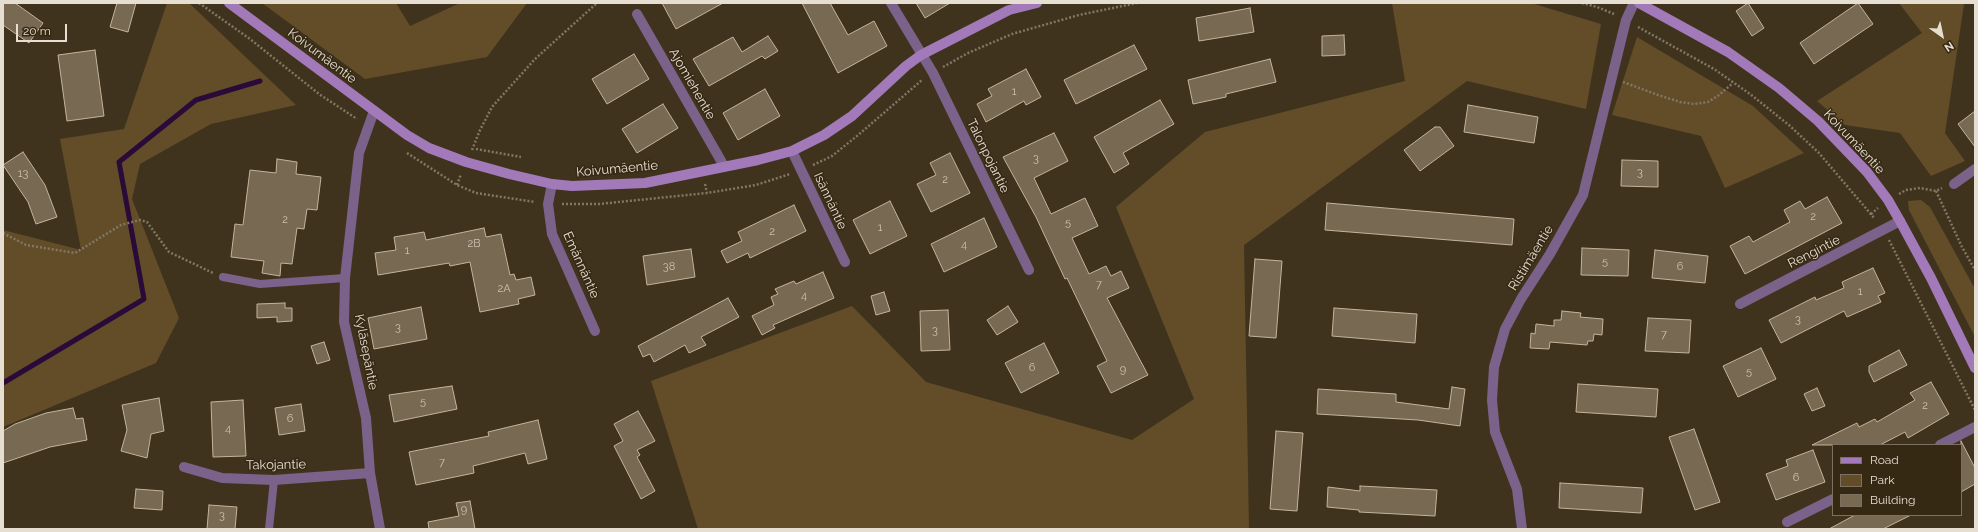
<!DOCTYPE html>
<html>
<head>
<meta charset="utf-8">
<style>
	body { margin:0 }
	#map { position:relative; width:1978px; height:532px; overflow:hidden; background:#40331e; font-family:Raleway,sans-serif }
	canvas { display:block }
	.frame { position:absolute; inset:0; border:4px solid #e6ded1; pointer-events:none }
	.legend { position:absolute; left:1832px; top:444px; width:130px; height:72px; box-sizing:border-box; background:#362914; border:1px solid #7c7160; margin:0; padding:5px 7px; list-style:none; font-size:12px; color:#e6ded1 }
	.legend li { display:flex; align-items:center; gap:8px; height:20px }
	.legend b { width:20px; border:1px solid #7c7160 }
	.north { position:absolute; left:1922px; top:16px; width:40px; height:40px; -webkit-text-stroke:3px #362914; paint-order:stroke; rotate:147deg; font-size:11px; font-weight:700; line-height:16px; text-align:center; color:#e6ded1 }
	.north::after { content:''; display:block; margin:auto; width:14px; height:18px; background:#e6ded1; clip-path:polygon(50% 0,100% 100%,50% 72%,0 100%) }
	.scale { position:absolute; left:16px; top:24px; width:51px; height:18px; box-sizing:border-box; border:2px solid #e6ded1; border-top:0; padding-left:5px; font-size:12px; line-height:14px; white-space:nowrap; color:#e6ded1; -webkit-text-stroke:3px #362914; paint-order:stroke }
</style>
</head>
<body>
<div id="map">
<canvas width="1978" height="532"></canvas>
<div class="frame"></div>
<ul class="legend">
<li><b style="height:5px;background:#a27ab9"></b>Road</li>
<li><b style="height:11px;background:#624d28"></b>Park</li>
<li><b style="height:11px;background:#786952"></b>Building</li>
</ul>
<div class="north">N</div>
<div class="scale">20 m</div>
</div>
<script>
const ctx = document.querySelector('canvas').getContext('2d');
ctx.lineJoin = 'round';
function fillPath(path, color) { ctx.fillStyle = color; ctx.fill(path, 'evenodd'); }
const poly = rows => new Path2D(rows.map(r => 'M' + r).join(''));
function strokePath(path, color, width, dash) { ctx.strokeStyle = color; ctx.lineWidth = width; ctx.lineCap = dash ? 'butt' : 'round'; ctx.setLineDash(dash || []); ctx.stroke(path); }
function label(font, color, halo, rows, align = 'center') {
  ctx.font = font + ' Raleway,sans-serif'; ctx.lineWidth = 3; ctx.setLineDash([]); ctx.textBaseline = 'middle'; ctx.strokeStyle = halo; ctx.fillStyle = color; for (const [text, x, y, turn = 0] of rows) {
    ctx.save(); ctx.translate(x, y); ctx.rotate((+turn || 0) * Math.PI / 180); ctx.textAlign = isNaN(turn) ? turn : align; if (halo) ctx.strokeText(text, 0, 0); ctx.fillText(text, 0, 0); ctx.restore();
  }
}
const green = poly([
	[167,3,189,3,296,105,211,124,140,164,132,199,179,318,156,363,3,427,3,230,81,250,60,139,124,129],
	[262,3,396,3,410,26,460,3,527,3,487,57,365,79],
	[1392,3,1531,3,1601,24,1586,109,1467,81,1244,245,1249,529,698,529,651,381,852,306,926,382,1132,440,1194,399,1116,207,1205,132,1405,81],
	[1899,3,1964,4,1945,133,1965,161,1931,176,1900,133,1845,125,1817,101,1922,33],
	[1637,37,1753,106,1804,153,1725,188,1701,136,1612,115],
	[1921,200,1930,207,1975,289,1975,337,1909,210,1908,201]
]);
const stream = poly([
	[3,383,144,299,119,162,196,100,260,81]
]);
const building = poly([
	[3,3,15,3,43,23,29,43,3,25,3,3],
	[117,3,136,3,128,32,110,27,117,3],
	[662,3,723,3,676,29,662,3],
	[802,3,830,3,848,35,874,21,887,46,838,73,802,3],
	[916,3,950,3,925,18,916,3],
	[1748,3,1764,28,1752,36,1736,11,1748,3],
	[1858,3,1873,24,1814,64,1800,43,1858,3],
	[1250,8,1254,32,1199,41,1196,18,1250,8],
	[1344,35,1345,55,1322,56,1322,36,1344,35],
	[768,36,778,51,765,59,762,56,709,86,693,59,733,37,742,52,768,36],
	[1134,45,1147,69,1076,104,1064,80,1134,45],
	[95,50,104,116,67,121,58,55,95,50],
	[634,54,649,79,607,104,592,79,634,54],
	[1270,59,1276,82,1226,94,1226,97,1193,104,1188,80,1270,59],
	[1026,69,1041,97,1026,105,1024,101,986,122,977,104,992,96,988,89,1026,69],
	[765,89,780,116,738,140,723,113,765,89],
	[1160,100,1174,124,1123,153,1129,164,1114,173,1094,137,1160,100],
	[663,104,678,128,637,153,622,129,663,104],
	[1468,105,1538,117,1534,143,1464,132,1468,105],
	[1975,111,1975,147,1958,124,1975,111],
	[1435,127,1440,127,1454,146,1420,171,1404,150,1435,127],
	[1054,133,1068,161,1034,178,1051,214,1085,198,1098,226,1072,238,1089,274,1106,266,1111,276,1121,271,1129,288,1107,298,1148,375,1111,393,1097,366,1107,361,1067,278,1065,279,1036,217,1003,157,1054,133],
	[23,152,45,185,57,217,36,224,28,202,3,165,23,152],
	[950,153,970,193,931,212,917,184,936,175,930,163,950,153],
	[277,159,297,162,296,174,321,177,317,210,307,209,304,229,297,228,292,264,281,263,280,276,262,273,264,261,231,257,235,224,243,225,250,170,276,173,277,159],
	[1622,160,1658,161,1658,187,1621,186,1622,160],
	[1827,197,1842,223,1745,274,1730,246,1749,236,1753,242,1790,222,1784,210,1800,201,1805,209,1827,197],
	[890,201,907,236,870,254,853,220,890,201],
	[1327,203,1514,219,1512,245,1325,230,1327,203],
	[794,205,806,231,750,258,748,253,727,263,721,251,742,241,738,232,794,205],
	[984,218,997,247,944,272,931,244,984,218],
	[484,228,486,237,501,234,510,275,514,274,516,280,531,277,535,295,518,299,519,304,480,312,470,262,450,266,449,263,378,275,375,253,396,250,394,237,424,232,426,240,484,228],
	[1582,248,1629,250,1628,276,1581,275,1582,248],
	[691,249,695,277,647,285,643,256,691,249],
	[1655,250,1708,256,1705,283,1652,278,1655,250],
	[1255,259,1282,261,1276,338,1249,336,1255,259],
	[1873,268,1885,293,1878,296,1881,302,1847,317,1844,311,1781,343,1769,320,1815,297,1816,300,1844,288,1842,282,1873,268],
	[823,272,834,298,773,325,775,328,762,335,752,316,774,305,771,297,778,294,775,289,794,281,796,284,823,272],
	[884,292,890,311,876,315,871,296,884,292],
	[728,298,739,317,701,337,706,345,689,353,685,345,654,362,650,354,643,357,638,346,728,298],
	[285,303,285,308,292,308,292,321,277,322,277,317,257,318,257,304,285,303],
	[1008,306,1018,322,997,335,987,320,1008,306],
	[421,307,427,339,374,349,368,318,421,307],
	[1334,308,1417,314,1415,343,1332,336,1334,308],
	[948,310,950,350,921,351,920,311,948,310],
	[1562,311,1581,313,1580,317,1603,319,1602,335,1594,334,1593,341,1588,341,1587,345,1550,342,1549,349,1530,348,1531,333,1535,334,1536,324,1554,326,1554,320,1561,320,1562,311],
	[1648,318,1691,320,1689,353,1645,351,1648,318],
	[324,342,330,360,317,364,311,346,324,342],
	[1044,343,1059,373,1021,393,1005,363,1044,343],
	[1761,348,1776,379,1738,397,1723,366,1761,348],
	[1899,350,1907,365,1874,382,1869,372,1869,366,1899,350],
	[1931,382,1949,414,1908,438,1905,432,1880,445,1812,445,1857,423,1859,427,1875,419,1877,422,1915,400,1910,393,1931,382],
	[1578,384,1658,389,1656,417,1576,412,1578,384],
	[452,386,457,409,394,422,389,395,452,386],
	[1452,387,1465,389,1460,426,1418,420,1317,414,1318,389,1396,394,1396,402,1449,409,1452,387],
	[1817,388,1825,406,1812,411,1804,394,1817,388],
	[159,398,164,431,151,434,147,458,121,451,127,430,122,405,159,398],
	[243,400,246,456,213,457,211,402,243,400],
	[301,404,305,431,279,435,275,408,301,404],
	[73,408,76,419,83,418,87,440,50,447,3,463,3,431,15,424,46,413,73,408],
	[638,411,655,441,637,450,640,455,637,457,655,491,641,499,614,446,623,441,614,424,638,411],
	[538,420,547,459,528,464,525,453,473,466,474,473,416,485,409,452,489,436,488,432,538,420],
	[1694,429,1720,502,1695,510,1669,437,1694,429],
	[1276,431,1303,433,1297,511,1270,509,1276,431],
	[1961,441,1975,468,1975,484,1961,492,1961,441],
	[1813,450,1825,482,1776,500,1766,474,1788,466,1786,460,1813,450],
	[1560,483,1643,488,1641,513,1559,508,1560,483],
	[1360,486,1437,490,1435,516,1359,512,1359,510,1327,507,1328,487,1360,491,1360,486],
	[136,489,163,491,162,510,134,508,136,489],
	[470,501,475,529,429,529,428,522,459,516,456,503,470,501],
	[209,505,237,507,235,529,207,529,209,505],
	[1855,515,1911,515,1883,529,1829,529,1855,515]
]);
const path = poly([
	[199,3,250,39,319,94,357,119],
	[1582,3,1597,7,1614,14],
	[1638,27,1714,69,1750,94,1790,126,1819,153,1875,219],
	[943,67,968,53,1012,34,1079,15,1137,3],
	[1623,82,1658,95,1680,102,1694,104,1708,102,1719,95,1733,83],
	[476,149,521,157],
	[472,150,480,130,492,107,535,59,597,3],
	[407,153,457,185,476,193,535,202],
	[813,165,832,156,857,136,922,80],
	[705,184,707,193],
	[457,185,461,174],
	[1936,191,1962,247,1975,270],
	[1899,194,1906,190,1920,188,1936,191,1942,188],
	[562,204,599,204,707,193,756,185,790,174],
	[1871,214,1878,208],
	[3,233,26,245,75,253,121,225,140,220,147,222,169,252,213,273],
	[1889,240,1975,410]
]);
const lane = poly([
	[223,277,260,284,345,278],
	[269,529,274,480]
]);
const street = poly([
	[891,3,933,73,1029,270],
	[637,14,724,166],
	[374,111,359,153,345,278,344,322,366,418,370,473,380,529],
	[792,151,845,262],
	[552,184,548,204,552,234,595,331],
	[1954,184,1975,169],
	[1740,304,1900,221],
	[1940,445,1975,427],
	[184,467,222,478,274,480,370,473],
	[1787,522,1833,499],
	[1522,529,1517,489,1495,432,1492,400,1494,367,1505,329,1521,299,1550,254,1583,195,1626,20,1634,3]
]);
const secondary = poly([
	[229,3,407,135,429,148,466,162,509,174,552,184,572,186,645,183,758,160,792,151,824,135,852,116,906,66,921,55,1009,10,1037,3],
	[1639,3,1728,52,1779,88,1818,121,1867,172,1888,200,1900,221,1931,278,1975,368]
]);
const numberNames = [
	["1",1014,92],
	["3",1036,159],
	["3",1640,173],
	["13",23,174],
	["2",945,180],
	["2",1813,217],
	["2",285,220],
	["5",1068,223],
	["1",880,228],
	["2",772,232],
	["2B",474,244],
	["4",964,245],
	["1",407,251],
	["5",1605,262],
	["38",669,267],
	["6",1680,267],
	["7",1099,285],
	["2A",504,289],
	["1",1860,292],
	["4",804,296],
	["3",1798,320],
	["3",398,328],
	["3",935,331],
	["7",1664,335],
	["6",1032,368],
	["9",1123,370],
	["5",1749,372],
	["5",423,402],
	["2",1925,406],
	["6",290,419],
	["4",228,429],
	["7",442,463],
	["6",1796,478],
	["9",464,510],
	["3",222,516]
];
const streetNames = [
	["Koivumäentie",322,56,37],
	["Ajomiehentie",692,84,60],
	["Koivumäentie",1854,142,47],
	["Talonpojantie",988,156,64],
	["Koivumäentie",617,169,-5],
	["Isännäntie",830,201,65],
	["Rengintie",1814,252,-27],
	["Ristimäentie",1531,258,-59],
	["Emännäntie",581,265,66],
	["Kyläsepäntie",366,352,79],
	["Takojantie",276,465,-1]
];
fillPath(green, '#624d28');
strokePath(stream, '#2a0a39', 5);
fillPath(building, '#786952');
strokePath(building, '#c4b49b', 1);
strokePath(path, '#827765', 2.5, [2, 2]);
strokePath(lane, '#7b628a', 8);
strokePath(street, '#7b628a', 10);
strokePath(secondary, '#a27ab9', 10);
label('11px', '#cac1b1', null, numberNames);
label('13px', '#e6ded1', '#362914', streetNames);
</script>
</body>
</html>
